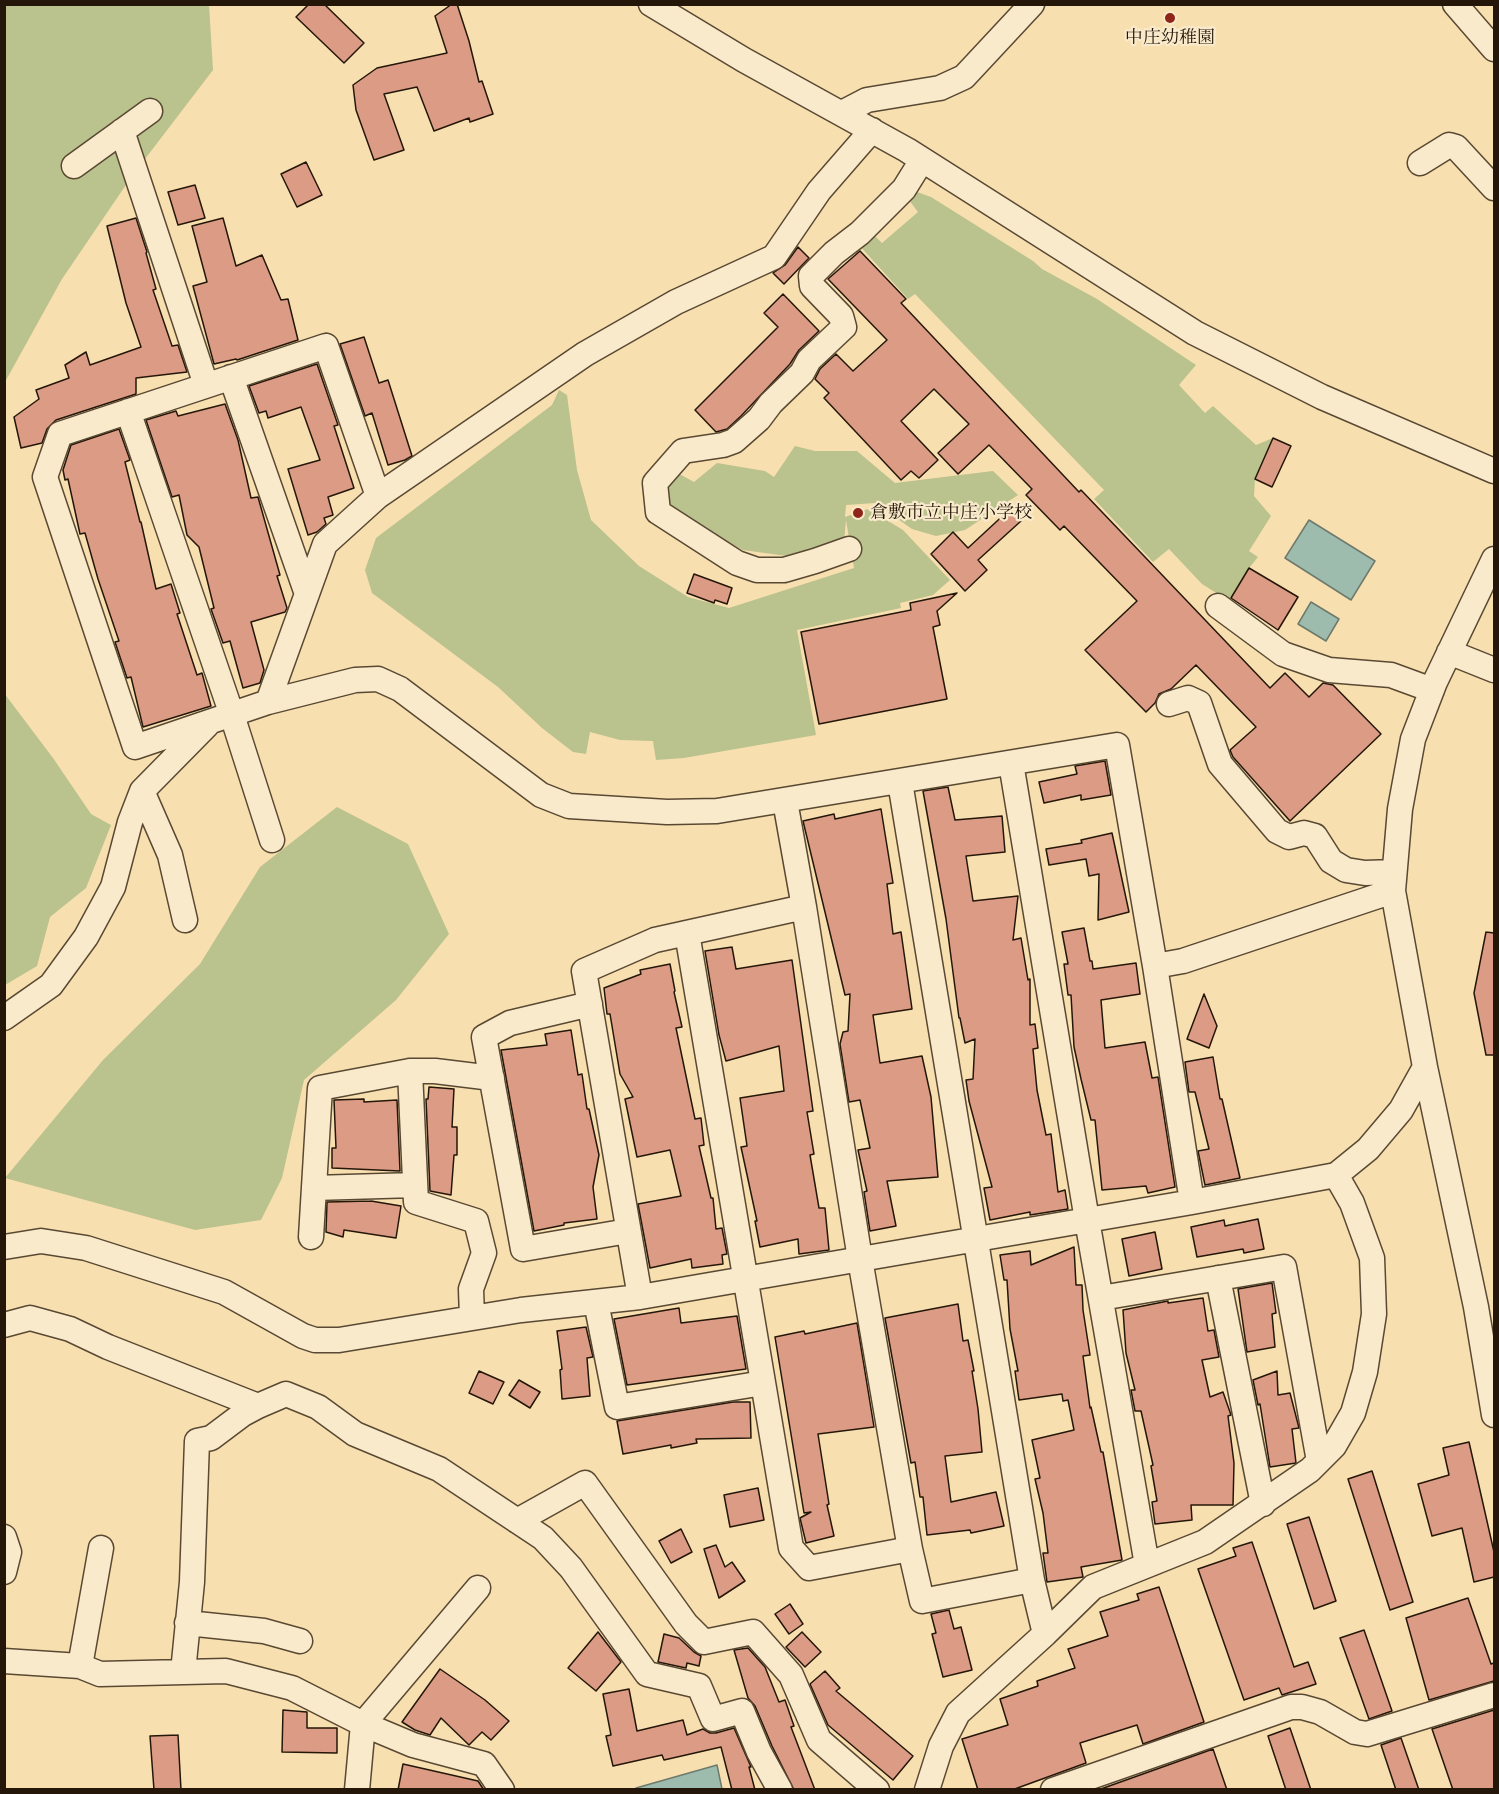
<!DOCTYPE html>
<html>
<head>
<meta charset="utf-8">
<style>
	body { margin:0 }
	#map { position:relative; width:1499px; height:1794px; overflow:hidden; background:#f8dfb0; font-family:"Gentium Book Plus",serif }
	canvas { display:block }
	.frame { position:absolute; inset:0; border:6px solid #241709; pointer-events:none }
</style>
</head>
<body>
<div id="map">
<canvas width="1499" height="1794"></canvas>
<div class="frame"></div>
</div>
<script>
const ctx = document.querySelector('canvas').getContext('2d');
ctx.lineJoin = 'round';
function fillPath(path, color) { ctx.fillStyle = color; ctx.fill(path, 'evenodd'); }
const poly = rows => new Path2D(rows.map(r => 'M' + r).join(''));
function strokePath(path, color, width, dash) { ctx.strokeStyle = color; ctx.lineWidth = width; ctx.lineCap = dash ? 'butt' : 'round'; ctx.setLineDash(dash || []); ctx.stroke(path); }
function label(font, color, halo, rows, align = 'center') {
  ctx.font = font + ' "Gentium Book Plus","Noto Serif JP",serif'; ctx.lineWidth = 4.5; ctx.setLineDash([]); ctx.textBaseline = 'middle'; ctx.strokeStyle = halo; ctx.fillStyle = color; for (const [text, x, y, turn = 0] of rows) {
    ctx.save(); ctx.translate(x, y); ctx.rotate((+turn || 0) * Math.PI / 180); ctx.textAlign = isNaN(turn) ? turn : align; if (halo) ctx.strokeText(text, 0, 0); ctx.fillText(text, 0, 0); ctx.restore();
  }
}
const green = poly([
	[5,5,209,5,213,70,132,176,62,279,5,382],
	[917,192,931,197,1033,261,1042,269,1097,299,1196,365,1179,385,1205,413,1213,406,1256,445,1273,438,1255,479,1254,496,1271,516,1249,551,1258,557,1249,568,1229,601,1202,584,1169,549,1153,562,1094,499,1104,490,915,294,908,299,858,244,871,232,882,243,918,212,909,200],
	[559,390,567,395,577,470,591,520,639,566,688,597,729,608,854,568,846,520,844,542,794,557,743,550,665,509,662,489,674,471,694,482,717,463,765,471,774,477,795,446,815,451,857,451,895,483,993,471,1018,495,965,530,936,536,912,529,875,503,846,505,845,517,868,509,903,530,950,580,933,595,900,603,901,608,797,630,816,735,684,758,656,760,653,741,620,740,590,732,586,754,573,752,542,728,498,687,372,593,365,570,376,538,552,405],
	[4,693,53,758,91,814,111,825,86,888,50,917,37,966,5,985],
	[337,807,408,844,449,934,396,1000,304,1080,282,1178,261,1220,195,1230,5,1178,103,1060,200,964,260,867]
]);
const water = poly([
	[1309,520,1375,561,1351,600,1285,558,1309,520],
	[1311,602,1339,619,1326,641,1298,624,1311,602],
	[717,1765,722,1789,635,1789,636,1788,717,1765]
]);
const building = poly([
	[309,4,324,4,364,43,344,63,296,17,309,4],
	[452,4,457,4,469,41,479,82,482,81,493,114,470,122,469,118,434,131,417,87,384,94,404,150,374,160,356,110,353,85,377,68,447,53,435,16,452,4],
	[306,162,322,195,297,207,281,174,306,162],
	[195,185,205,218,178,225,168,192,195,185],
	[136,218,147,252,146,253,156,289,153,290,172,346,178,345,187,372,136,378,136,394,56,420,47,429,42,443,21,448,14,417,39,399,36,390,69,378,65,365,86,352,90,365,141,347,126,303,107,226,136,218],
	[223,218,236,266,262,255,281,300,288,299,298,340,237,360,236,359,214,364,193,286,207,282,192,226,223,218],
	[798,247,809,258,784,284,773,273,785,265,798,247],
	[860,251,906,299,901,303,1079,492,1081,490,1270,688,1285,673,1309,697,1323,683,1333,685,1381,734,1290,821,1233,757,1230,750,1256,727,1196,665,1171,689,1159,694,1155,703,1146,712,1085,650,1137,601,1064,526,1060,530,1026,495,1032,489,989,445,958,474,938,453,969,424,934,389,901,421,938,460,919,478,911,471,901,480,824,398,829,393,815,379,820,369,836,354,853,371,887,340,828,279,860,251],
	[783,294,819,331,799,350,790,364,741,416,727,429,716,432,695,410,778,327,764,313,783,294],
	[364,337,379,383,388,380,412,456,405,460,388,465,372,413,365,416,340,344,364,337],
	[317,364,338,425,334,426,354,488,328,497,333,515,324,518,326,524,317,532,308,535,288,469,320,460,301,407,268,418,266,411,259,413,249,386,317,364],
	[225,404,238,440,251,498,258,497,280,575,277,576,287,608,285,612,251,622,264,670,260,683,243,688,230,641,223,643,211,609,214,608,199,547,187,535,179,495,172,497,146,420,176,411,178,416,225,404],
	[119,429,130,460,125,462,140,522,141,522,156,589,171,584,180,613,177,614,197,675,202,673,211,706,143,727,131,677,127,678,115,642,119,641,98,579,85,533,80,534,68,479,65,480,63,470,71,445,119,429],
	[1273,438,1291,446,1272,487,1255,479,1273,438],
	[1010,509,1021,521,978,560,987,570,965,591,931,554,953,532,968,548,1010,509],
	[1249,568,1298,597,1278,630,1231,598,1249,568],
	[694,574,732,588,727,604,715,600,714,603,687,593,694,574],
	[957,593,937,611,940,625,933,627,947,699,819,724,801,632,911,610,910,603,957,593],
	[1105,761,1111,795,1081,800,1081,795,1044,803,1039,782,1077,774,1075,766,1105,761],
	[948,787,955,820,1002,816,1005,852,966,856,973,901,1018,896,1013,940,1021,938,1028,980,1030,979,1030,1025,1035,1024,1038,1048,1033,1049,1037,1090,1046,1135,1051,1134,1058,1192,1065,1190,1068,1209,1030,1215,1030,1212,990,1220,984,1188,992,1187,969,1101,966,1080,973,1079,975,1039,965,1043,960,1018,959,1018,946,919,923,791,948,787],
	[881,809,893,883,887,884,893,934,901,932,912,1009,873,1015,880,1063,922,1056,931,1097,938,1177,887,1181,896,1226,870,1231,864,1192,867,1191,858,1150,870,1148,860,1100,849,1102,840,1044,843,1032,848,1031,850,994,845,995,803,821,834,814,835,819,881,809],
	[1112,833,1129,912,1098,920,1099,874,1089,876,1086,859,1049,865,1046,849,1082,843,1081,840,1112,833],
	[1084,928,1090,961,1092,961,1093,969,1136,963,1140,994,1101,1000,1105,1048,1145,1042,1152,1078,1158,1077,1175,1187,1148,1193,1146,1186,1102,1190,1095,1120,1091,1120,1081,1079,1074,1047,1071,995,1068,995,1064,964,1068,964,1062,932,1084,928],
	[1486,932,1494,933,1494,1055,1486,1055,1474,993,1486,932],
	[732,947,736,969,792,960,813,1111,807,1112,814,1154,810,1155,819,1208,825,1208,829,1250,799,1254,798,1239,760,1247,755,1221,757,1221,741,1147,747,1146,740,1098,784,1091,779,1046,726,1061,719,1035,705,951,732,947],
	[670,964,675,991,674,992,682,1027,676,1028,695,1119,701,1118,704,1145,699,1146,711,1198,713,1198,716,1229,722,1228,727,1254,722,1255,723,1264,692,1268,691,1259,650,1268,638,1204,681,1196,670,1150,637,1157,625,1099,633,1097,620,1074,610,1014,607,1014,604,988,641,974,640,970,670,964],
	[1204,994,1217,1026,1209,1048,1187,1039,1204,994],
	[571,1030,578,1075,582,1074,587,1109,589,1109,599,1155,593,1187,597,1219,564,1223,564,1225,534,1231,501,1050,547,1045,545,1034,571,1030],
	[1213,1057,1220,1099,1222,1099,1240,1178,1205,1185,1198,1151,1209,1149,1195,1092,1189,1092,1185,1062,1213,1057],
	[429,1087,454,1089,452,1127,457,1127,457,1155,454,1155,451,1195,430,1191,426,1099,428,1099,429,1087],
	[364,1099,364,1102,397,1100,400,1171,332,1168,332,1148,336,1148,334,1100,364,1099],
	[371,1201,401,1206,396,1238,344,1230,343,1237,326,1232,327,1202,371,1201],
	[1258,1219,1264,1249,1244,1253,1243,1249,1197,1257,1191,1227,1224,1220,1225,1226,1258,1219],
	[1155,1232,1162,1269,1129,1276,1122,1239,1155,1232],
	[1074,1247,1076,1285,1082,1285,1083,1310,1090,1355,1083,1356,1090,1408,1091,1407,1101,1452,1103,1452,1122,1560,1081,1567,1083,1577,1047,1582,1043,1553,1048,1553,1043,1513,1035,1479,1040,1478,1032,1440,1074,1430,1068,1400,1063,1401,1062,1394,1019,1400,1015,1371,1018,1371,1010,1329,1007,1280,1004,1280,1000,1255,1030,1251,1031,1265,1074,1247],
	[1272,1283,1276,1313,1272,1314,1275,1347,1247,1352,1238,1289,1272,1283],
	[1203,1298,1208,1331,1214,1330,1219,1357,1202,1360,1210,1397,1223,1392,1231,1415,1228,1416,1234,1463,1233,1505,1191,1505,1192,1520,1155,1524,1152,1502,1157,1501,1151,1466,1153,1465,1141,1411,1135,1411,1131,1390,1135,1390,1126,1353,1123,1310,1168,1301,1168,1303,1203,1298],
	[958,1304,963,1341,968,1340,974,1371,972,1371,978,1409,982,1452,945,1456,951,1502,996,1492,1004,1526,971,1533,970,1530,927,1535,923,1497,920,1497,915,1462,911,1463,885,1318,958,1304],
	[679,1308,681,1323,737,1316,746,1369,627,1385,614,1319,679,1308],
	[857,1323,874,1427,818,1434,829,1504,827,1505,834,1536,806,1543,800,1518,811,1512,804,1513,775,1337,804,1331,805,1334,857,1323],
	[586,1327,593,1357,587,1358,590,1396,562,1399,560,1370,562,1369,557,1331,586,1327],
	[479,1371,504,1382,493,1404,469,1393,479,1371],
	[1277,1371,1278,1395,1290,1393,1299,1428,1292,1429,1296,1463,1270,1467,1260,1404,1258,1405,1253,1380,1277,1371],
	[519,1380,540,1392,530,1408,509,1395,519,1380],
	[733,1402,750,1402,751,1438,696,1439,697,1443,671,1448,671,1445,623,1454,617,1421,733,1402],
	[1469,1442,1494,1552,1494,1577,1474,1582,1462,1528,1432,1536,1418,1484,1449,1475,1443,1448,1469,1442],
	[1372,1471,1413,1602,1390,1610,1348,1479,1372,1471],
	[758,1488,764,1520,730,1527,724,1495,758,1488],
	[1309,1517,1336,1601,1314,1609,1287,1524,1309,1517],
	[681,1529,692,1552,671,1563,659,1541,681,1529],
	[1252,1542,1294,1667,1308,1662,1316,1684,1282,1695,1279,1688,1244,1700,1198,1569,1236,1556,1233,1548,1252,1542],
	[716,1545,725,1567,732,1562,745,1581,719,1598,704,1549,716,1545],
	[1159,1587,1204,1722,1143,1744,1137,1725,1080,1743,1086,1763,1012,1790,978,1790,962,1739,1008,1725,1000,1699,1038,1686,1037,1681,1075,1668,1068,1649,1108,1636,1100,1612,1139,1600,1137,1594,1159,1587],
	[1468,1598,1491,1664,1494,1663,1494,1681,1429,1700,1406,1618,1468,1598],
	[790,1604,803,1624,789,1634,775,1614,790,1604],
	[949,1610,954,1629,961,1627,972,1670,943,1677,932,1634,936,1633,931,1614,949,1610],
	[1364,1630,1392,1711,1369,1719,1340,1638,1364,1630],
	[598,1632,621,1662,596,1691,568,1668,598,1632],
	[802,1632,821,1652,805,1667,786,1647,802,1632],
	[664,1634,679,1638,694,1652,701,1656,699,1666,687,1663,686,1668,658,1662,664,1634],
	[748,1648,765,1667,779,1702,785,1700,794,1726,791,1727,815,1790,794,1790,772,1746,755,1706,748,1698,734,1650,748,1648],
	[440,1669,485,1700,509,1721,491,1740,482,1732,469,1745,441,1718,430,1735,415,1730,402,1722,440,1669],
	[825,1671,840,1688,836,1691,913,1756,893,1780,828,1725,810,1684,825,1671],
	[629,1689,637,1731,683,1720,687,1735,703,1729,710,1733,716,1733,734,1728,751,1767,749,1767,755,1790,732,1790,721,1747,664,1760,662,1755,613,1766,606,1736,611,1735,603,1694,629,1689],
	[283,1710,307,1712,307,1728,337,1728,337,1753,282,1752,283,1710],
	[1494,1710,1494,1790,1453,1790,1432,1729,1494,1710],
	[1290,1728,1311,1790,1286,1790,1268,1736,1290,1728],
	[178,1735,181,1790,154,1790,150,1736,178,1735],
	[1401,1738,1419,1790,1396,1790,1381,1745,1401,1738],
	[1213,1749,1227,1790,1098,1790,1213,1749],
	[403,1764,478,1781,484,1790,398,1790,403,1764]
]);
const minor = poly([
	[651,4,744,60,907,150,1195,333,1322,397,1494,471],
	[1455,4,1494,49],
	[842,113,867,100,940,88,964,77,1032,4],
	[122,131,206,385],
	[1420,163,1449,145,1456,147,1494,188],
	[74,166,150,111],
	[326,346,378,496,325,544,268,702,135,747,45,477,60,434,326,346],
	[231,377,307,594],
	[128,411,232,715,272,840],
	[378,496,585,354,676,302,774,257,819,191,872,130],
	[849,549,815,561,784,570,757,570,737,563,658,512,655,483,683,451,723,445,734,441,759,419,771,403,802,373,809,360,844,327,841,316,812,286,811,276,834,253,860,233,904,189,922,160],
	[1494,559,1435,682,1413,739,1400,809,1393,891,1425,1067,1476,1307,1494,1415],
	[1218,606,1283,654,1329,670,1391,675,1432,690],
	[1449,652,1494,670],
	[268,702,355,680,378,679,400,689,541,795,569,806,667,812,717,811,1117,745,1155,966,1192,1202],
	[1169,704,1188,698,1199,703,1220,764,1277,831,1289,837,1304,833,1315,836,1331,861,1346,870,1365,873,1394,872],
	[1011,763,1087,1220,1147,1565],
	[900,782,1032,1580,1045,1634],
	[142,791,170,855,185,920],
	[804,907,860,1259,910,1549],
	[687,933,791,1548,809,1568,910,1549,922,1601,1032,1580],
	[1155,966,1183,961,1393,891],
	[590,1004,510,1023,484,1037,523,1249,628,1231],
	[4,1018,51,985,86,937,113,887,130,822,142,791,207,725],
	[410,1071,416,1202,476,1221,484,1253,471,1289,472,1318],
	[314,1188,415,1185],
	[311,1237,320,1088,410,1071,435,1071,492,1078],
	[4,1247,41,1241,86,1248,224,1292,303,1336,315,1340,339,1340,521,1310,640,1297,1192,1202,1336,1175,1368,1149,1401,1110,1425,1067],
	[1218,1278,1263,1504],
	[640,1297,584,971,655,940,804,907,785,801],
	[1101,1298,1284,1267,1319,1461],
	[596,1302,617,1407,763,1383],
	[4,1325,30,1318,70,1329,108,1347,258,1406,286,1394,318,1407,355,1434,439,1469,543,1538,571,1568,647,1674,699,1686,713,1719,742,1711,759,1752,780,1790],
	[517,1521,585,1483,686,1624,704,1642,753,1632,791,1675,819,1740,877,1790],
	[4,1537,9,1552,4,1572],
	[478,1588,363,1724,413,1745,484,1764,502,1790],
	[187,1623,264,1631,300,1641],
	[4,1661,80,1666,100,1674,226,1671,292,1688,363,1724,357,1790],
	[80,1666,101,1548],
	[183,1672,192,1582,197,1441,211,1438,243,1414,258,1406],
	[927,1790,941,1746,958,1713,1045,1634,1093,1587,1205,1542,1310,1470,1334,1446,1353,1413,1365,1372,1374,1314,1372,1258,1352,1203,1336,1175],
	[1053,1790,1291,1707,1302,1707,1320,1712,1355,1732,1367,1734,1494,1695]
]);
const markers = [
	[1170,18,6,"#8f2418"],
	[858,513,6,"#8f2418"]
];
const poiNames = [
	["中庄幼稚園",1170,38],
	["倉敷市立中庄小学校",870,513,"left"]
];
fillPath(green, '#bac28d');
fillPath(water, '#9dbcae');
strokePath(water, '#6d7a6c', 1.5);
fillPath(building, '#dc9b84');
strokePath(building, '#241709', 1.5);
strokePath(minor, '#594933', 27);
strokePath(minor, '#faeacc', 24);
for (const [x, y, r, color] of markers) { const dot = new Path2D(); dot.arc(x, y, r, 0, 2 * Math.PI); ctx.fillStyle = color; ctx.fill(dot); strokePath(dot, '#faeacc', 2); }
label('18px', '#241709', '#faeacc', poiNames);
</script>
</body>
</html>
